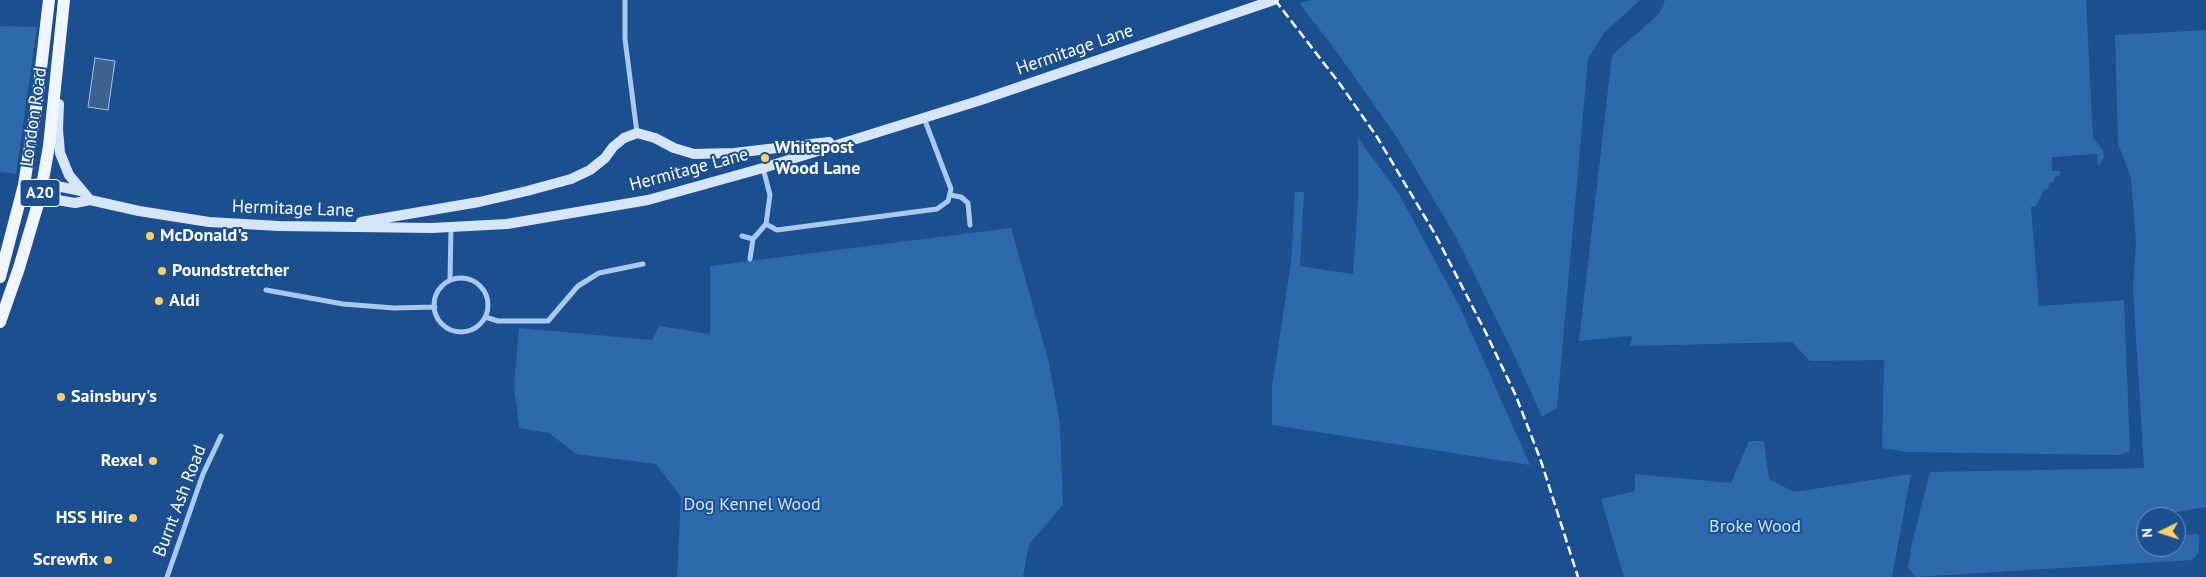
<!DOCTYPE html>
<html>
<head>
<meta charset="utf-8">
<style>
	body { margin:0 }
	#map { position:relative; width:2206px; height:577px; overflow:hidden; background:#1b4f8f; font-family:"PT Sans",sans-serif }
	canvas { display:block }
	.north { position:absolute; left:2136px; top:507px; width:50px; height:50px; box-sizing:border-box; background:#1b4f8f; border:1px solid #7695bc; border-radius:50%; rotate:266deg; font-size:14px; font-weight:700; line-height:20px; text-align:center; color:#fff }
	.north::after { content:''; display:block; margin:auto; width:18px; height:22px; background:#ffd166; clip-path:polygon(50% 0,100% 100%,50% 72%,0 100%) }
</style>
</head>
<body>
<div id="map">
<canvas width="2206" height="577"></canvas>
<div class="north">N</div>
</div>
<script>
const ctx = document.querySelector('canvas').getContext('2d');
ctx.lineJoin = 'round';
function fillPath(path, color) { ctx.fillStyle = color; ctx.fill(path, 'evenodd'); }
const poly = rows => new Path2D(rows.map(r => 'M' + r).join(''));
function strokePath(path, color, width, dash) { ctx.strokeStyle = color; ctx.lineWidth = width; ctx.lineCap = dash ? 'butt' : 'round'; ctx.setLineDash(dash || []); ctx.stroke(path); }
function label(font, color, halo, rows, align = 'center') {
  ctx.font = font + ' "PT Sans",sans-serif'; ctx.lineWidth = 4; ctx.setLineDash([]); ctx.textBaseline = 'middle'; ctx.strokeStyle = halo; ctx.fillStyle = color; for (const [text, x, y, turn = 0] of rows) {
    ctx.save(); ctx.translate(x, y); ctx.rotate((+turn || 0) * Math.PI / 180); ctx.textAlign = isNaN(turn) ? turn : align; if (halo) ctx.strokeText(text, 0, 0); ctx.fillText(text, 0, 0); ctx.restore();
  }
}
const green = poly([
	[1312,0,1640,0,1604,33,1588,59,1557,408,1542,417,1515,357,1457,239,1396,136,1336,51,1299,3],
	[1665,0,2086,0,2093,138,2103,150,2104,157,2100,164,2097,165,2098,154,2052,157,2052,171,2061,171,2060,175,2054,178,2054,182,2049,183,2048,189,2044,190,2036,206,2031,207,2039,306,2124,300,2130,451,2121,455,1907,452,1882,448,1884,360,1810,361,1792,342,1630,346,1632,336,1579,341,1612,55,1659,14],
	[0,26,37,27,16,174,0,172],
	[2206,30,2206,507,2146,517,2146,547,2176,547,2176,535,2199,534,2199,551,2197,555,2192,560,1915,577,1908,567,1911,548,1930,472,2144,468,2133,289,2136,242,2131,178,2118,144,2115,35],
	[1358,138,1399,194,1460,307,1530,465,1272,425,1272,386,1291,263,1295,192,1304,192,1300,266,1353,274,1358,199],
	[1011,228,1049,363,1060,425,1063,505,1029,544,1023,577,677,577,681,497,656,464,576,454,549,433,519,428,514,385,519,328,652,340,659,326,710,334,710,266],
	[1749,441,1764,441,1769,479,1794,492,1911,474,1892,577,1624,577,1601,499,1635,491,1635,474,1731,483]
]);
const water = poly([
	[95,58,115,61,108,110,88,107,95,58]
]);
const street = poly([
	[625,0,625,39,637,133],
	[763,168,770,195,766,224,777,230,937,209,948,201,951,189,924,118],
	[950,195,961,197,968,203,970,225],
	[742,236,753,239],
	[750,259,753,239,766,224],
	'434 305a27 27 0 1 1 54 0a27 27 0 1 1-54 0Z',
	[450,280,451,227],
	[266,290,343,304,394,308,435,307],
	[485,317,498,321,548,321,578,286,599,273,643,264],
	[167,577,203,474,221,436]
]);
const secondary = poly([
	[59,104,58,129,60,153,69,175,90,200],
	[24,185,40,197,75,203,90,200,139,211,209,222,279,226,432,228,507,224,648,200,763,168,978,101,1274,0],
	[24,185,42,183,81,191],
	[361,222,479,202,527,191,571,179,590,170,605,158,613,147,624,138,637,133,655,138,674,148,694,154,734,153,829,142]
]);
const primary = poly([
	[0,277,24,185,37,102,49,0],
	[0,322,19,268,40,197,49,146,64,0]
]);
const rail = poly([
	[1275,0,1340,84,1377,137,1435,234,1486,333,1516,396,1541,461,1578,577]
]);
const markers = [
	[765,158,5,"#ffd166"],
	[150,236,5,"#ffd166"],
	[162,271,5,"#ffd166"],
	[159,301,5,"#ffd166"],
	[61,397,5,"#ffd166"],
	[153,461,5,"#ffd166"],
	[133,518,5,"#ffd166"],
	[108,560,5,"#ffd166"]
];
const shields = [
	[40,193,40]
];
const shieldNames = [
	["A20",40,193]
];
const streetNames = [
	["Hermitage Lane",1075,50,-19],
	["London Road",34,117,-82],
	["Hermitage Lane",689,170,-15],
	["Hermitage Lane",293,209,2],
	["Burnt Ash Road",180,501,-69]
];
const poiNames = [
	["Whitepost",775,148],
	["Wood Lane",775,169],
	["McDonald's",160,236],
	["Poundstretcher",172,271],
	["Aldi",169,301],
	["Sainsbury's",71,397],
	["Rexel",143,461,"right"],
	["HSS Hire",123,518,"right"],
	["Screwfix",98,560,"right"]
];
const parkNames = [
	["Dog Kennel Wood",752,505],
	["Broke Wood",1755,527]
];
fillPath(green, '#2e69ad');
fillPath(water, '#3c6290');
strokePath(water, '#9cc4f0', 1);
strokePath(street, '#a9c9ee', 5);
strokePath(secondary, '#d6e6fa', 10);
strokePath(primary, '#f0f6ff', 12);
strokePath(rail, '#fff', 2.5, [9, 4]);
for (const [x, y, r, color] of markers) { const dot = new Path2D(); dot.arc(x, y, r, 0, 2 * Math.PI); ctx.fillStyle = color; ctx.fill(dot); strokePath(dot, '#1b4f8f', 2); }
for (const [x, y, w] of shields) { const box = new Path2D(); box.roundRect(x - w / 2, y - 13.5, w, 27, 4); ctx.fillStyle = '#1b4f8f'; ctx.fill(box); strokePath(box, '#fff', 1); }
label('bold 16px', '#fff', null, shieldNames);
label('18px', '#fff', '#1b4f8f', streetNames);
label('bold 18px', '#fff', '#1b4f8f', poiNames, 'left');
label('18px', '#cfe3fa', '#1b4f8f', parkNames);
</script>
</body>
</html>
